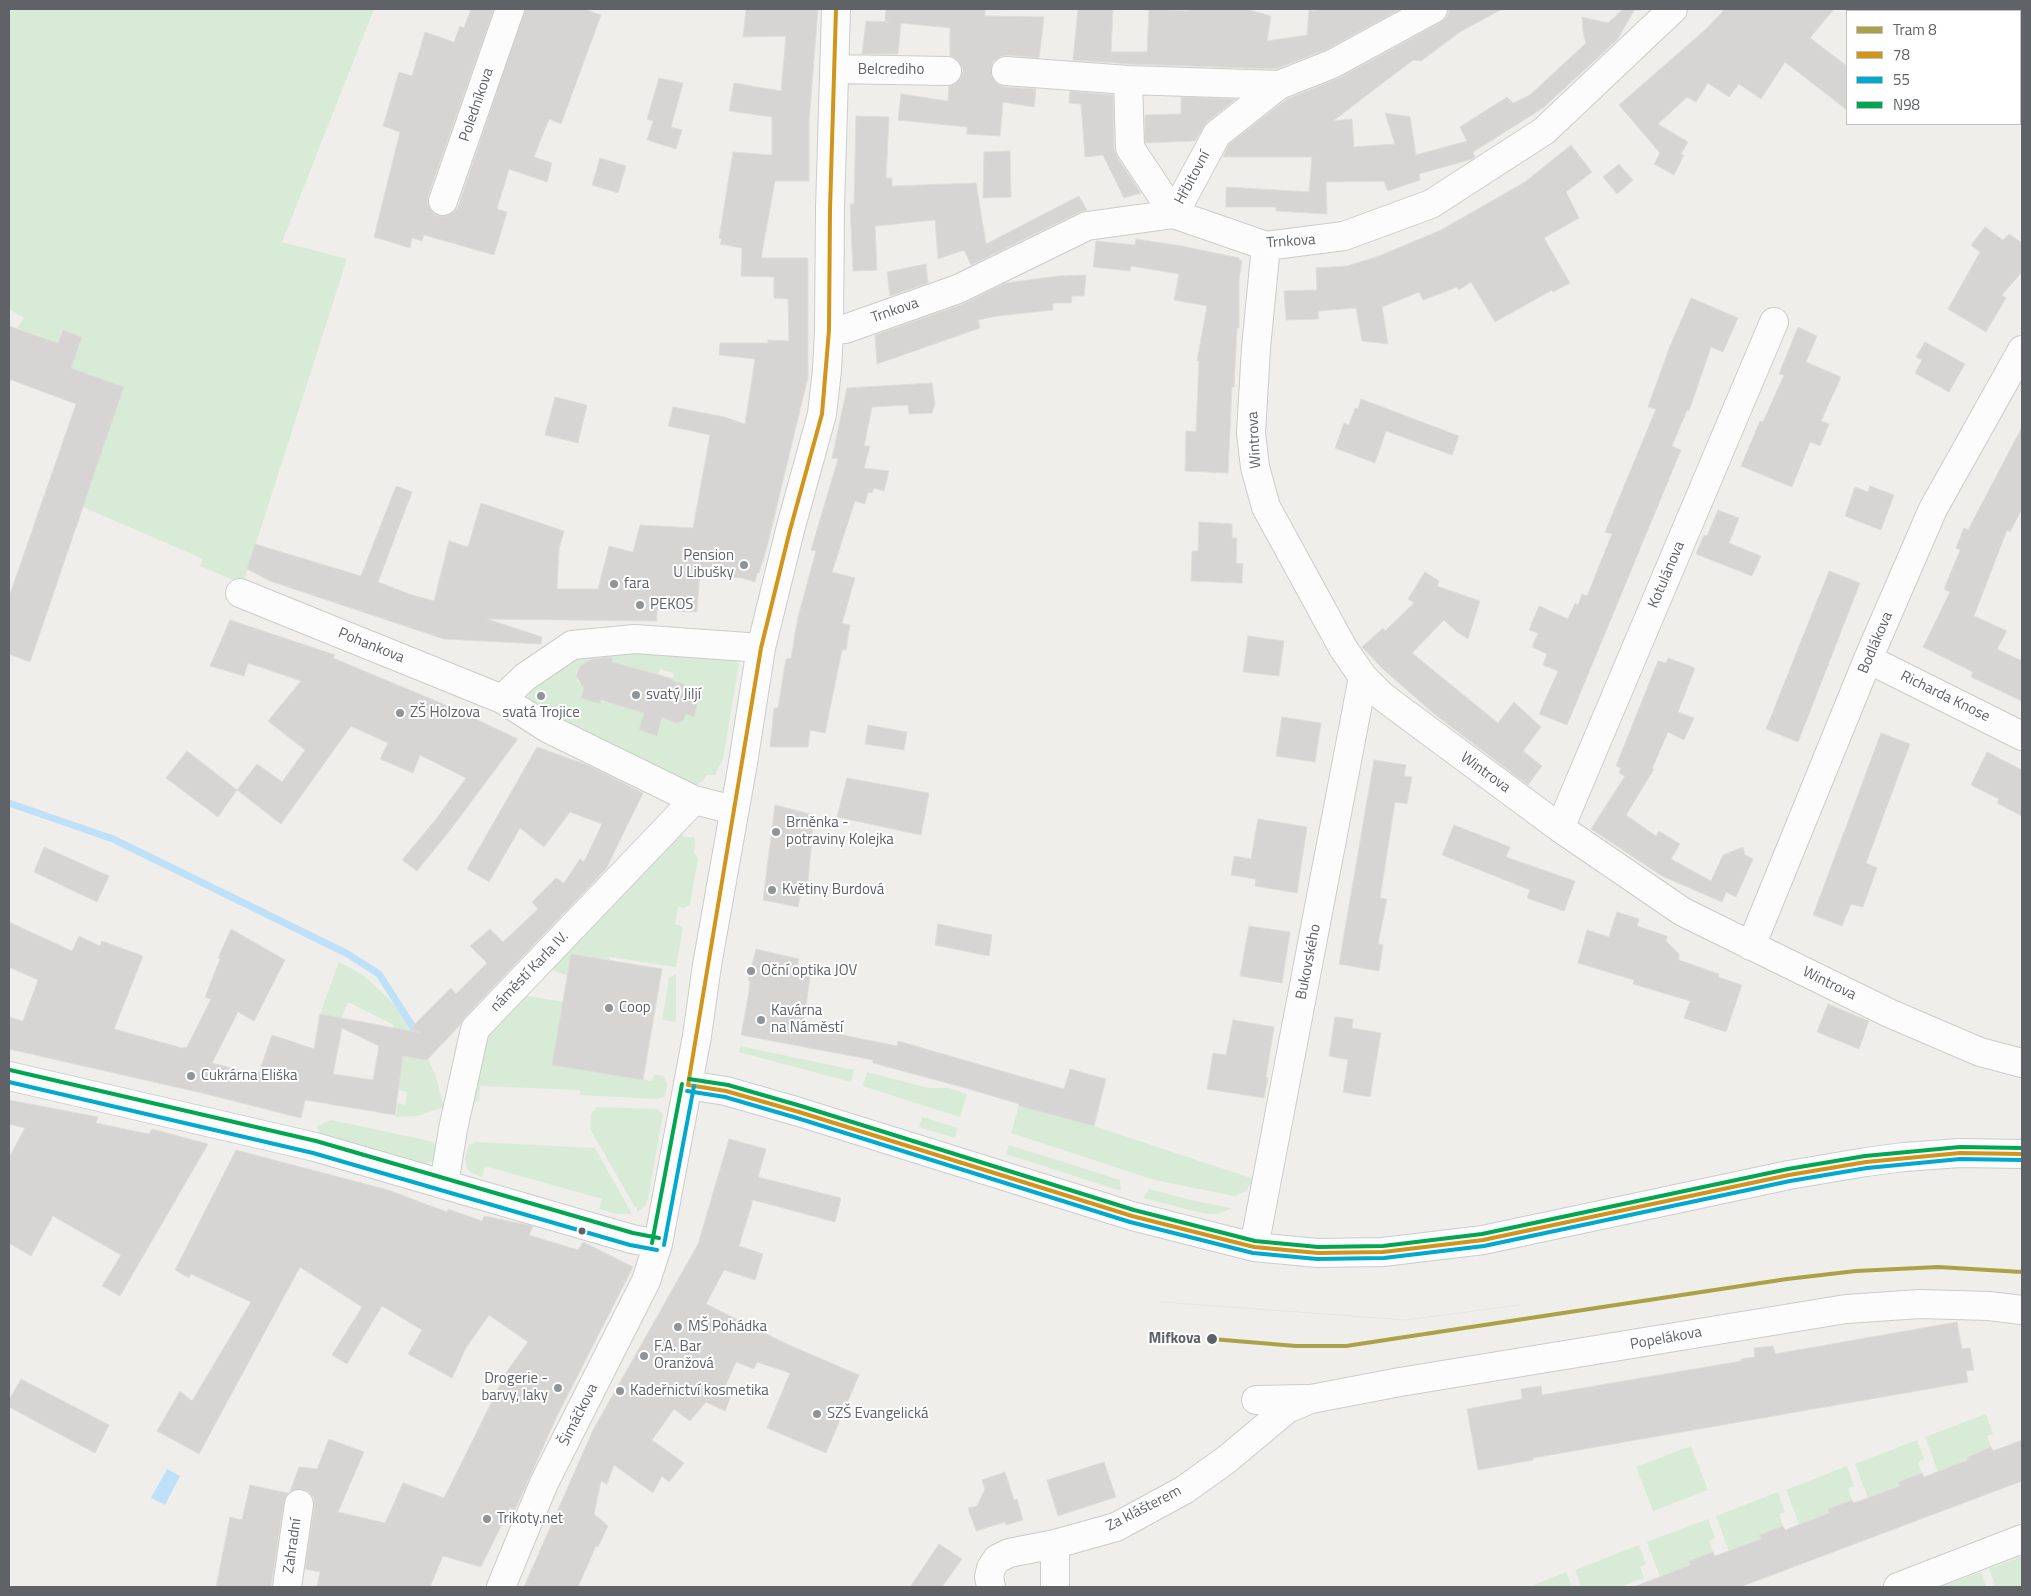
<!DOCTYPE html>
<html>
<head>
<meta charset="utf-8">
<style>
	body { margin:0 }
	#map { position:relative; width:2031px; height:1596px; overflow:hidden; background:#efeeea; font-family:"Titillium Web",sans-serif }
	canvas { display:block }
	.frame { position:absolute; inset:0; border:10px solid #5f6368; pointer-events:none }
	.legend { position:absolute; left:1846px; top:10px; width:175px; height:115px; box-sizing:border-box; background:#fff; border:1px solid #bfc1c3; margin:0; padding:6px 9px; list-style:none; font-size:15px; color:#5f6368 }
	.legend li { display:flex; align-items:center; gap:10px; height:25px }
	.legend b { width:25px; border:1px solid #bfc1c3 }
</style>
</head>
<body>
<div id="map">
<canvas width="2031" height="1596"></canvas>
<div class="frame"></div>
<ul class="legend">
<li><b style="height:6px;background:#ada147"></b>Tram 8</li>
<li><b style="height:6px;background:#d1951a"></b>78</li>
<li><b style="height:6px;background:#00a9ce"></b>55</li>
<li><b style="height:6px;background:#00a651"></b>N98</li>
</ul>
</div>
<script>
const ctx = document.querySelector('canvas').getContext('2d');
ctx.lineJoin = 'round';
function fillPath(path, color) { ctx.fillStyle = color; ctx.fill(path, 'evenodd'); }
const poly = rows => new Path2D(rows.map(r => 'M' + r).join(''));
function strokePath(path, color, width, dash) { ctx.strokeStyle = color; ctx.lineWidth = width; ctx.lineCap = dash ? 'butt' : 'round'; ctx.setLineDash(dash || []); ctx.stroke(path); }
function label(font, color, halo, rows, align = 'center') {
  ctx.font = font + ' "Titillium Web",sans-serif'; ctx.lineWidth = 4; ctx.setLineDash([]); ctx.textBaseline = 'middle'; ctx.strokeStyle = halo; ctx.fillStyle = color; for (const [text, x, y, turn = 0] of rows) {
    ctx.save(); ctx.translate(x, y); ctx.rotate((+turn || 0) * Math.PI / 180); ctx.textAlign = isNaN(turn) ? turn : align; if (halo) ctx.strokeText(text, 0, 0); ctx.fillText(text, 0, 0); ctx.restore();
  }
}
const green = poly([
	[9,9,374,9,282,242,347,259,243,584,200,566,203,559,83,507,124,387,70,368,81,337,63,330,58,343,17,328,24,318,9,309],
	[589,651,730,656,739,664,723,759,715,775,706,775,703,781,695,785,532,705,533,702,527,700,531,686,538,688,544,677],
	[594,652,613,658,612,662,657,679,660,669,674,673,671,684,684,684,684,693,699,698,694,716,685,714,683,721,681,722,663,715,658,733,640,729,645,709,581,698,584,686,577,681,576,672,580,666,590,664],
	[680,833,685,837,693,837,695,840,694,853,698,858,690,904,685,908,678,907,675,924,683,927,676,967,610,957,609,962,569,976,544,967],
	[339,962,363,975,389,999,414,1026,435,1074,444,1107,417,1116,396,1117,398,1103,405,1105,407,1092,399,1090,400,1051,388,1044,394,1025,348,1002,342,1018,320,1014],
	[676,974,676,1022,662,1020,669,978],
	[527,996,564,1002,554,1064,652,1081,654,1075,664,1076,667,1085,665,1096,657,1099,580,1095,580,1090,480,1086,479,1101,475,1102,474,1093,481,1031,512,1000],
	[740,1046,854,1070,851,1082,739,1052],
	[867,1072,929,1088,949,1088,967,1094,960,1117,863,1086],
	[1019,1106,1094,1126,1254,1179,1246,1191,1234,1196,1155,1180,1011,1133],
	[597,1107,657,1109,663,1114,648,1199,645,1206,637,1212,637,1207,635,1207,590,1129,591,1114],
	[922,1117,958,1128,955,1138,919,1127],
	[331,1120,430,1141,438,1147,433,1161,424,1164,335,1141,320,1133,317,1126],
	[476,1142,595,1148,632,1214,617,1214,599,1209,602,1199,485,1166,482,1177,472,1173,467,1169,465,1159,469,1145],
	[1009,1145,1120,1180,1121,1191,1006,1154],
	[1149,1189,1195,1201,1232,1208,1218,1214,1206,1214,1143,1198],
	[1986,1414,1993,1434,1987,1436,1991,1447,1967,1456,1968,1460,1938,1472,1925,1437],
	[1917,1440,1924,1459,1918,1462,1922,1473,1898,1482,1900,1486,1868,1498,1855,1464],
	[1691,1446,1708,1490,1653,1511,1636,1467],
	[1847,1466,1854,1486,1848,1488,1852,1500,1828,1509,1829,1513,1799,1524,1786,1490],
	[1778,1492,1785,1512,1779,1514,1783,1526,1759,1535,1761,1539,1729,1551,1716,1516],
	[1708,1519,1715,1538,1709,1541,1713,1552,1689,1561,1690,1565,1660,1577,1647,1542],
	[1639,1545,1646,1564,1640,1567,1644,1578,1620,1587,1581,1587,1575,1570],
	[2022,1556,2022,1587,1996,1587,1989,1569],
	[1566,1572,1572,1587,1529,1587],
	[1981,1572,1986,1587,1945,1587,1945,1585]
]);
const water = poly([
	[167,1469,180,1476,165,1505,151,1498]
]);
const stream = poly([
	[9,803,113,839,346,953,379,974,420,1038]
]);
const building = poly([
	[471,9,494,9,428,196,428,204,432,212,438,216,446,216,454,212,458,207,525,9,584,9,601,15,561,124,549,119,534,157,552,163,547,182,509,169,497,209,507,212,494,255,424,235,422,241,412,238,410,248,374,237,400,132,383,126,399,72,412,76,425,32,454,42,460,26,464,28,471,9],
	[818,9,809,122,809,181,775,181,761,258,808,258,808,377,767,547,759,573,757,573,755,582,742,578,731,577,731,574,700,568,697,612,657,610,657,621,487,619,542,637,541,644,444,639,270,581,247,569,255,544,361,576,396,486,412,492,378,582,409,594,434,601,449,541,468,547,481,503,564,531,559,549,557,589,598,589,609,546,633,552,640,525,693,528,710,435,668,426,673,407,724,417,745,424,755,359,719,355,720,343,768,343,768,340,789,341,788,299,774,298,774,277,741,276,742,248,720,244,722,239,719,238,733,152,772,155,772,117,729,111,734,83,781,91,786,36,743,37,746,10,818,9],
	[886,9,985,9,985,16,1044,17,1039,58,1007,55,1000,57,993,62,991,69,992,77,998,84,1005,87,1036,89,1034,107,1003,102,1000,136,967,134,967,127,898,120,901,94,948,101,949,86,955,84,960,79,963,71,960,63,955,58,950,56,950,28,901,23,898,54,862,54,866,21,889,22,885,22,886,9],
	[1078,9,1113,9,1111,52,1147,52,1149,9,1188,11,1189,9,1246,9,1271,16,1267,41,1307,35,1309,10,1315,11,1315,9,1401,9,1325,50,1276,69,1129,64,1073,60,1078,9],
	[1449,9,1502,9,1460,32,1421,61,1413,60,1333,121,1352,119,1354,147,1395,144,1385,113,1410,117,1416,155,1467,141,1460,127,1507,97,1513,103,1530,95,1586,43,1583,32,1582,17,1608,23,1623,9,1635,9,1617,40,1543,108,1473,152,1475,157,1472,159,1419,174,1420,180,1388,191,1384,181,1326,182,1327,214,1276,211,1276,207,1226,207,1226,187,1309,192,1312,157,1223,157,1229,144,1287,99,1339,78,1440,23,1447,17,1449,9],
	[1725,9,1834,9,1810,38,1847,66,1847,110,1785,62,1761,99,1739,84,1729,97,1708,83,1696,102,1687,97,1658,124,1688,142,1681,154,1684,155,1674,175,1654,164,1660,153,1619,105,1706,29,1725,9],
	[659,78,683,83,671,127,682,130,676,149,647,140,653,121,647,119,659,78],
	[1070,91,1113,95,1114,149,1117,157,1141,193,1124,198,1103,155,1085,157,1081,104,1069,103,1070,91],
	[1181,97,1236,99,1207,122,1195,141,1145,143,1145,115,1181,114,1181,97],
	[856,116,889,117,886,178,892,178,892,186,976,183,986,244,1079,196,1087,210,1080,212,971,265,964,250,938,259,935,220,875,226,877,270,853,271,850,204,854,204,856,116],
	[1571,145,1592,172,1566,192,1579,218,1544,238,1570,283,1553,292,1552,290,1495,322,1471,282,1459,290,1457,287,1423,300,1419,292,1382,307,1388,344,1362,341,1356,308,1318,311,1319,319,1286,320,1284,291,1317,290,1316,268,1347,266,1379,256,1441,230,1525,182,1571,145],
	[1010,151,1011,197,983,198,984,152,1010,151],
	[600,158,626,166,618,193,592,185,600,158],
	[1619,164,1633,180,1617,194,1603,177,1619,164],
	[1985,227,2003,240,2009,234,2022,243,2022,272,2002,295,2006,298,1986,332,1948,309,1980,252,1971,245,1985,227],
	[1136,239,1182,246,1239,258,1239,260,1242,261,1239,279,1239,328,1237,328,1234,387,1232,387,1228,473,1185,471,1186,431,1196,432,1199,361,1197,361,1207,306,1174,300,1179,274,1131,266,1130,271,1093,267,1096,241,1135,245,1136,239],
	[926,264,928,283,890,296,887,272,926,264],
	[1086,275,1084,296,1072,296,1071,303,1053,303,1053,310,997,316,978,320,980,328,877,364,875,335,963,304,1005,283,1059,276,1086,275],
	[1691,298,1738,318,1723,352,1711,347,1689,411,1687,410,1672,446,1681,450,1567,725,1539,714,1558,671,1543,665,1547,654,1532,647,1538,633,1529,630,1539,606,1568,619,1575,603,1578,605,1582,594,1587,596,1612,534,1605,532,1656,409,1648,407,1670,346,1691,298],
	[9,326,58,343,63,330,82,337,71,368,124,387,30,662,9,654,9,597,76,404,9,379,9,326],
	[1798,327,1817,336,1806,362,1841,377,1821,421,1829,424,1820,446,1810,442,1792,487,1741,466,1760,421,1763,422,1784,375,1779,374,1798,327],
	[1925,342,1965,364,1949,392,1915,373,1922,360,1916,357,1925,342],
	[932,383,935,403,932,413,909,414,908,405,872,407,864,446,870,446,864,468,889,471,884,491,874,488,872,493,868,492,865,504,855,501,832,572,855,578,842,623,850,625,846,650,842,650,825,733,810,730,808,747,770,747,774,708,778,708,786,659,791,658,798,617,816,551,811,550,838,459,832,458,847,388,932,383],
	[555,397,587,405,578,443,545,435,555,397],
	[1361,399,1459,436,1452,455,1386,431,1375,463,1335,448,1344,423,1349,425,1355,408,1358,409,1361,399],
	[2022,427,2022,509,2010,532,2007,530,1974,616,2007,631,1997,649,2022,661,2022,701,1971,677,1973,672,1923,647,1950,592,1944,589,1960,550,1956,548,1964,528,1968,530,2022,427],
	[1870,486,1894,495,1881,530,1845,516,1855,487,1868,492,1870,486],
	[1718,510,1739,518,1729,543,1761,556,1752,576,1696,554,1704,535,1707,536,1718,510],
	[1199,522,1232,524,1232,538,1237,538,1236,563,1243,564,1242,583,1191,581,1192,551,1198,551,1199,522],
	[1829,571,1860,583,1798,742,1766,729,1829,571],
	[1425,572,1439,581,1437,586,1480,601,1468,639,1457,632,1444,620,1412,653,1498,723,1514,702,1541,727,1523,751,1542,766,1528,785,1433,713,1383,669,1362,647,1383,628,1385,631,1414,603,1408,599,1425,572],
	[230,620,335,655,333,658,448,706,518,739,451,829,417,871,402,860,436,819,466,778,420,755,413,773,380,759,388,743,351,726,281,824,237,790,257,764,282,782,305,750,268,721,301,681,248,663,244,676,210,666,230,620],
	[1248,636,1284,641,1279,676,1243,672,1248,636],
	[610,657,613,658,612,662,673,679,672,681,684,684,684,693,699,698,694,717,686,714,683,721,676,723,662,717,657,736,639,730,644,713,601,700,600,704,581,698,584,688,576,676,580,666,592,659,610,657],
	[1668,658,1695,668,1678,712,1694,718,1684,740,1668,732,1652,769,1654,769,1626,815,1656,836,1659,831,1680,844,1671,859,1711,881,1723,855,1743,847,1745,855,1753,859,1736,897,1726,892,1722,902,1662,876,1591,829,1625,776,1619,773,1621,768,1616,766,1658,661,1666,663,1668,658],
	[1282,717,1321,723,1315,762,1276,756,1282,717],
	[868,725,907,732,904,750,865,744,868,725],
	[1881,733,1910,744,1866,863,1877,868,1863,907,1851,904,1842,926,1813,915,1881,733],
	[537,747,590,766,643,793,606,869,464,1018,460,1025,427,1060,403,1056,395,1115,305,1100,301,1118,202,1093,9,1049,9,1017,23,1021,38,980,9,967,9,922,72,951,79,936,100,946,102,941,143,956,114,1029,182,1048,187,1047,211,999,205,997,220,959,218,958,231,929,285,960,254,1021,238,1012,212,1063,258,1075,272,1035,314,1049,320,1014,421,1033,411,1028,451,988,456,994,487,963,470,946,490,929,503,942,538,909,532,902,556,878,564,883,580,859,584,862,602,824,570,812,544,847,520,828,489,882,467,869,537,747],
	[342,1028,379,1046,373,1080,333,1074,342,1028],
	[187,751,237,790,218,817,166,778,187,751],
	[1987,752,2022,770,2022,816,1997,803,1999,799,1971,785,1987,752],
	[1374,760,1406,765,1404,776,1412,777,1407,804,1395,802,1380,898,1387,899,1378,944,1383,945,1379,971,1339,964,1374,760],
	[847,778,929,793,921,835,837,817,847,778],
	[775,805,814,815,807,893,801,892,798,907,763,900,775,805],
	[1258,819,1307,827,1297,893,1255,886,1256,879,1231,875,1234,856,1251,859,1258,819],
	[1454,825,1510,847,1506,857,1575,881,1564,911,1527,898,1530,890,1442,855,1454,825],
	[44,847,109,876,97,902,34,872,44,847],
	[1617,912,1639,919,1637,926,1667,936,1666,941,1679,954,1679,960,1719,974,1718,977,1742,985,1726,1032,1684,1018,1690,1001,1633,984,1634,980,1578,963,1587,930,1609,937,1617,912],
	[938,924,992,935,989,956,935,945,938,924],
	[1249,926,1290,932,1282,983,1240,976,1249,926],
	[756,949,799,959,796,973,810,977,803,1027,897,1046,898,1041,1064,1089,1070,1069,1106,1079,1094,1126,1019,1106,1019,1104,969,1089,873,1063,873,1060,741,1035,749,992,750,981,748,980,756,949],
	[571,954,662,969,643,1080,552,1065,571,954],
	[1828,1004,1869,1021,1859,1049,1817,1032,1828,1004],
	[1335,1017,1353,1019,1352,1028,1381,1033,1370,1097,1343,1092,1348,1060,1329,1056,1335,1017],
	[1233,1020,1274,1027,1266,1077,1268,1078,1264,1098,1207,1089,1213,1053,1226,1055,1233,1020],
	[9,1100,98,1117,96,1123,149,1134,152,1129,208,1144,120,1296,102,1286,121,1255,53,1216,31,1256,9,1243,9,1158,25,1128,9,1124,9,1100],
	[729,1139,766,1149,758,1177,841,1198,835,1222,753,1200,739,1246,763,1254,755,1280,724,1270,706,1304,789,1345,859,1375,826,1453,767,1428,790,1373,757,1362,754,1369,736,1362,724,1389,731,1396,725,1411,706,1402,690,1421,674,1409,652,1440,684,1463,669,1482,662,1476,653,1493,614,1465,607,1484,601,1481,594,1514,608,1526,598,1547,596,1546,578,1587,524,1587,593,1430,698,1244,729,1139],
	[236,1150,388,1190,447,1212,448,1209,482,1221,484,1216,533,1226,529,1235,578,1250,583,1242,633,1267,556,1418,515,1510,510,1508,481,1567,443,1556,430,1587,317,1587,320,1572,305,1569,314,1506,314,1499,309,1492,302,1489,290,1492,299,1467,317,1469,329,1439,364,1452,338,1512,385,1523,403,1483,444,1498,507,1371,528,1342,489,1315,466,1348,452,1378,408,1354,422,1330,382,1306,347,1364,332,1355,362,1307,300,1267,199,1454,157,1431,180,1391,192,1401,251,1302,191,1274,189,1278,175,1270,236,1150],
	[1957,1322,1962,1349,1970,1348,1974,1370,1966,1371,1968,1382,1533,1458,1533,1460,1478,1470,1467,1409,1522,1399,1521,1389,1541,1386,1542,1395,1741,1361,1741,1359,1755,1357,1754,1348,1773,1346,1775,1354,1957,1322],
	[21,1379,109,1425,95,1453,9,1407,9,1400,21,1379],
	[2022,1440,2022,1481,1740,1587,1637,1587,1636,1586,1690,1565,1689,1561,1713,1552,1715,1556,1761,1539,1759,1535,1783,1526,1785,1530,1829,1513,1828,1509,1852,1500,1854,1503,1900,1486,1898,1482,1922,1473,1924,1477,1968,1460,1967,1457,1991,1447,1993,1451,2022,1440],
	[1104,1462,1116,1497,1058,1516,1047,1480,1104,1462],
	[1005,1472,1014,1500,1017,1499,1023,1520,1006,1525,1005,1522,976,1531,968,1508,977,1506,985,1489,982,1480,1005,1472],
	[250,1485,288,1493,284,1502,271,1587,216,1587,230,1517,242,1520,250,1485],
	[939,1544,962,1559,942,1587,910,1587,939,1544]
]);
const minor = poly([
	[834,69,947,71],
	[1006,71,1128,80,1279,85,1332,64,1433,9],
	[1128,80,1130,148,1174,214,1217,134,1279,85],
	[443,201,510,9],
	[1266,246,1256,348,1251,433,1255,467,1266,507,1343,648,1363,677,1382,696,1406,714,1560,828,1683,912,1889,1013,1980,1052,2022,1063],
	[829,330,845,329,958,289,1087,226,1174,214,1266,246,1344,236,1431,204,1544,131,1673,9],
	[240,593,502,699,549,729,694,800,734,810],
	[1868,659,2022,736],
	[502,699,525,677,572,645,635,639,761,648],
	[1560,828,1774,322],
	[1751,946,1868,659,1933,509,2022,350],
	[9,1076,315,1147,632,1239,658,1244],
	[688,1085,726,1091,799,1112,1132,1216,1254,1247,1318,1253,1383,1252,1483,1240,1789,1175,1866,1162,1904,1157,1960,1153,2022,1154],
	[444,1184,453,1129,475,1029,694,800],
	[1254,1247,1363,677],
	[1256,1400,1305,1399],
	[1055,1544,1055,1587],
	[287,1587,299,1504],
	[501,1587,544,1483,646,1281,658,1244,697,1036,707,965,743,763,761,648,790,530,822,414,827,370,829,330,830,209,836,9],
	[991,1587,989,1577,991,1568,997,1559,1009,1553,1055,1544,1116,1527,1184,1490,1226,1460,1287,1409,1311,1399,1400,1382,1846,1309,1920,1304,1989,1306,2022,1310],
	[1898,1587,2022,1539]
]);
const tram = poly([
	[1161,1302,1406,1320,1519,1305],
	[1158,1334,1212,1339]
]);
const bus1 = poly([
	[688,1085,726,1091,799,1112,1132,1216,1254,1247,1318,1253,1383,1252,1483,1240,1789,1175,1866,1162,1960,1153,2022,1154],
	[688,1085,761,648,790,530,822,414,829,330,830,209,836,9]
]);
const bus2 = poly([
	[9,1082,313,1153,630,1245,657,1250],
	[687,1091,725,1097,797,1118,1130,1222,1253,1253,1317,1259,1384,1258,1484,1246,1790,1181,1867,1168,1960,1159,2022,1160],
	[664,1245,694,1086]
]);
const bus3 = poly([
	[10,1070,316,1141,633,1233,659,1238],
	[689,1079,728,1085,801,1106,1134,1210,1255,1241,1318,1247,1383,1246,1482,1234,1788,1169,1865,1156,1960,1147,2022,1148],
	[652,1243,682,1084]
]);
const tram1 = poly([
	[1212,1339,1296,1346,1346,1346,1787,1279,1856,1271,1938,1267,2022,1272]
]);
const markers = [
	[744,565,5,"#919496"],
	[614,584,5,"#919496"],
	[640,605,5,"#919496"],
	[636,695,5,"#919496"],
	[541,696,5,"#919496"],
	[400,713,5,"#919496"],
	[776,832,5,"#919496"],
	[772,890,5,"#919496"],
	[751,971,5,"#919496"],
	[609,1008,5,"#919496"],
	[761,1020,5,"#919496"],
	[191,1076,5,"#919496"],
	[582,1231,4.5,"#5f6368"],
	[678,1327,5,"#919496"],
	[1212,1339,6,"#5f6368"],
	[644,1356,5,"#919496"],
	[558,1388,5,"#919496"],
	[620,1391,5,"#919496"],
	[817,1414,5,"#919496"],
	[487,1519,5,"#919496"]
];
const streetNames = [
	["Belcrediho",891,70],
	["Poledníkova",477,105,-71],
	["Hřbitovní",1193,178,-62],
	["Trnkova",1291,242,-4],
	["Trnkova",895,311,-19],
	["Wintrova",1255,440,-93],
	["Kotulánova",1667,575,-67],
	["Bodlákova",1876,643,-67],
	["Pohankova",371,646,22],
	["Richarda Knose",1945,697,26],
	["Wintrova",1485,773,36],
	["Bukovského",1309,962,-79],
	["náměstí Karla IV.",530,972,-46],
	["Wintrova",1829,984,26],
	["Popelákova",1666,1339,-10],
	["Šimáčkova",579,1415,-63],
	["Za klášterem",1144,1509,-27],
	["Zahradní",293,1546,-82]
];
const poiNames = [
	["Pension",734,556,"right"],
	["U Libušky",734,573,"right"],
	["fara",624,584],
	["PEKOS",650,605],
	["svatý Jiljí",646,695],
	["ZŠ Holzova",410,713],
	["svatá Trojice",541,713,"center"],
	["Brněnka -",786,823],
	["potraviny Kolejka",786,840],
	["Květiny Burdová",782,890],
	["Oční optika JOV",761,971],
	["Coop",619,1008],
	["Kavárna",771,1011],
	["na Náměstí",771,1028],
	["Cukrárna Eliška",201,1076],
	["MŠ Pohádka",688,1327],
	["F.A. Bar",654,1347],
	["Oranžová",654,1364],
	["Drogerie -",548,1379,"right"],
	["barvy, laky",548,1396,"right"],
	["Kadeřnictví kosmetika",630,1391],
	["SZŠ Evangelická",827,1414],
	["Trikoty.net",497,1519]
];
const stopNames = [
	["Mifkova",1201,1339]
];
fillPath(green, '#d8ebd6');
fillPath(water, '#bfe0f9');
strokePath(stream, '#bfe0f9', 7);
fillPath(building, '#d6d5d3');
strokePath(building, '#deddd9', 1);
strokePath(minor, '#cbcccc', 30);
strokePath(minor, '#fdfcfc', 28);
strokePath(tram, '#e4e4e4', 1);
strokePath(bus1, '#d1951a', 4);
strokePath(bus2, '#00a9ce', 4);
strokePath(bus3, '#00a651', 4);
strokePath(tram1, '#ada147', 4);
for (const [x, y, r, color] of markers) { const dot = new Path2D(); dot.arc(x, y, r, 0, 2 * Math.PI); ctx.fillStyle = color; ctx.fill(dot); strokePath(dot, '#fff', 2); }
label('15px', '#5f6368', '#fff', streetNames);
label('15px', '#5f6368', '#fff', poiNames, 'left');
label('bold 15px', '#5f6368', '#fff', stopNames, 'right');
</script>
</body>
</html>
